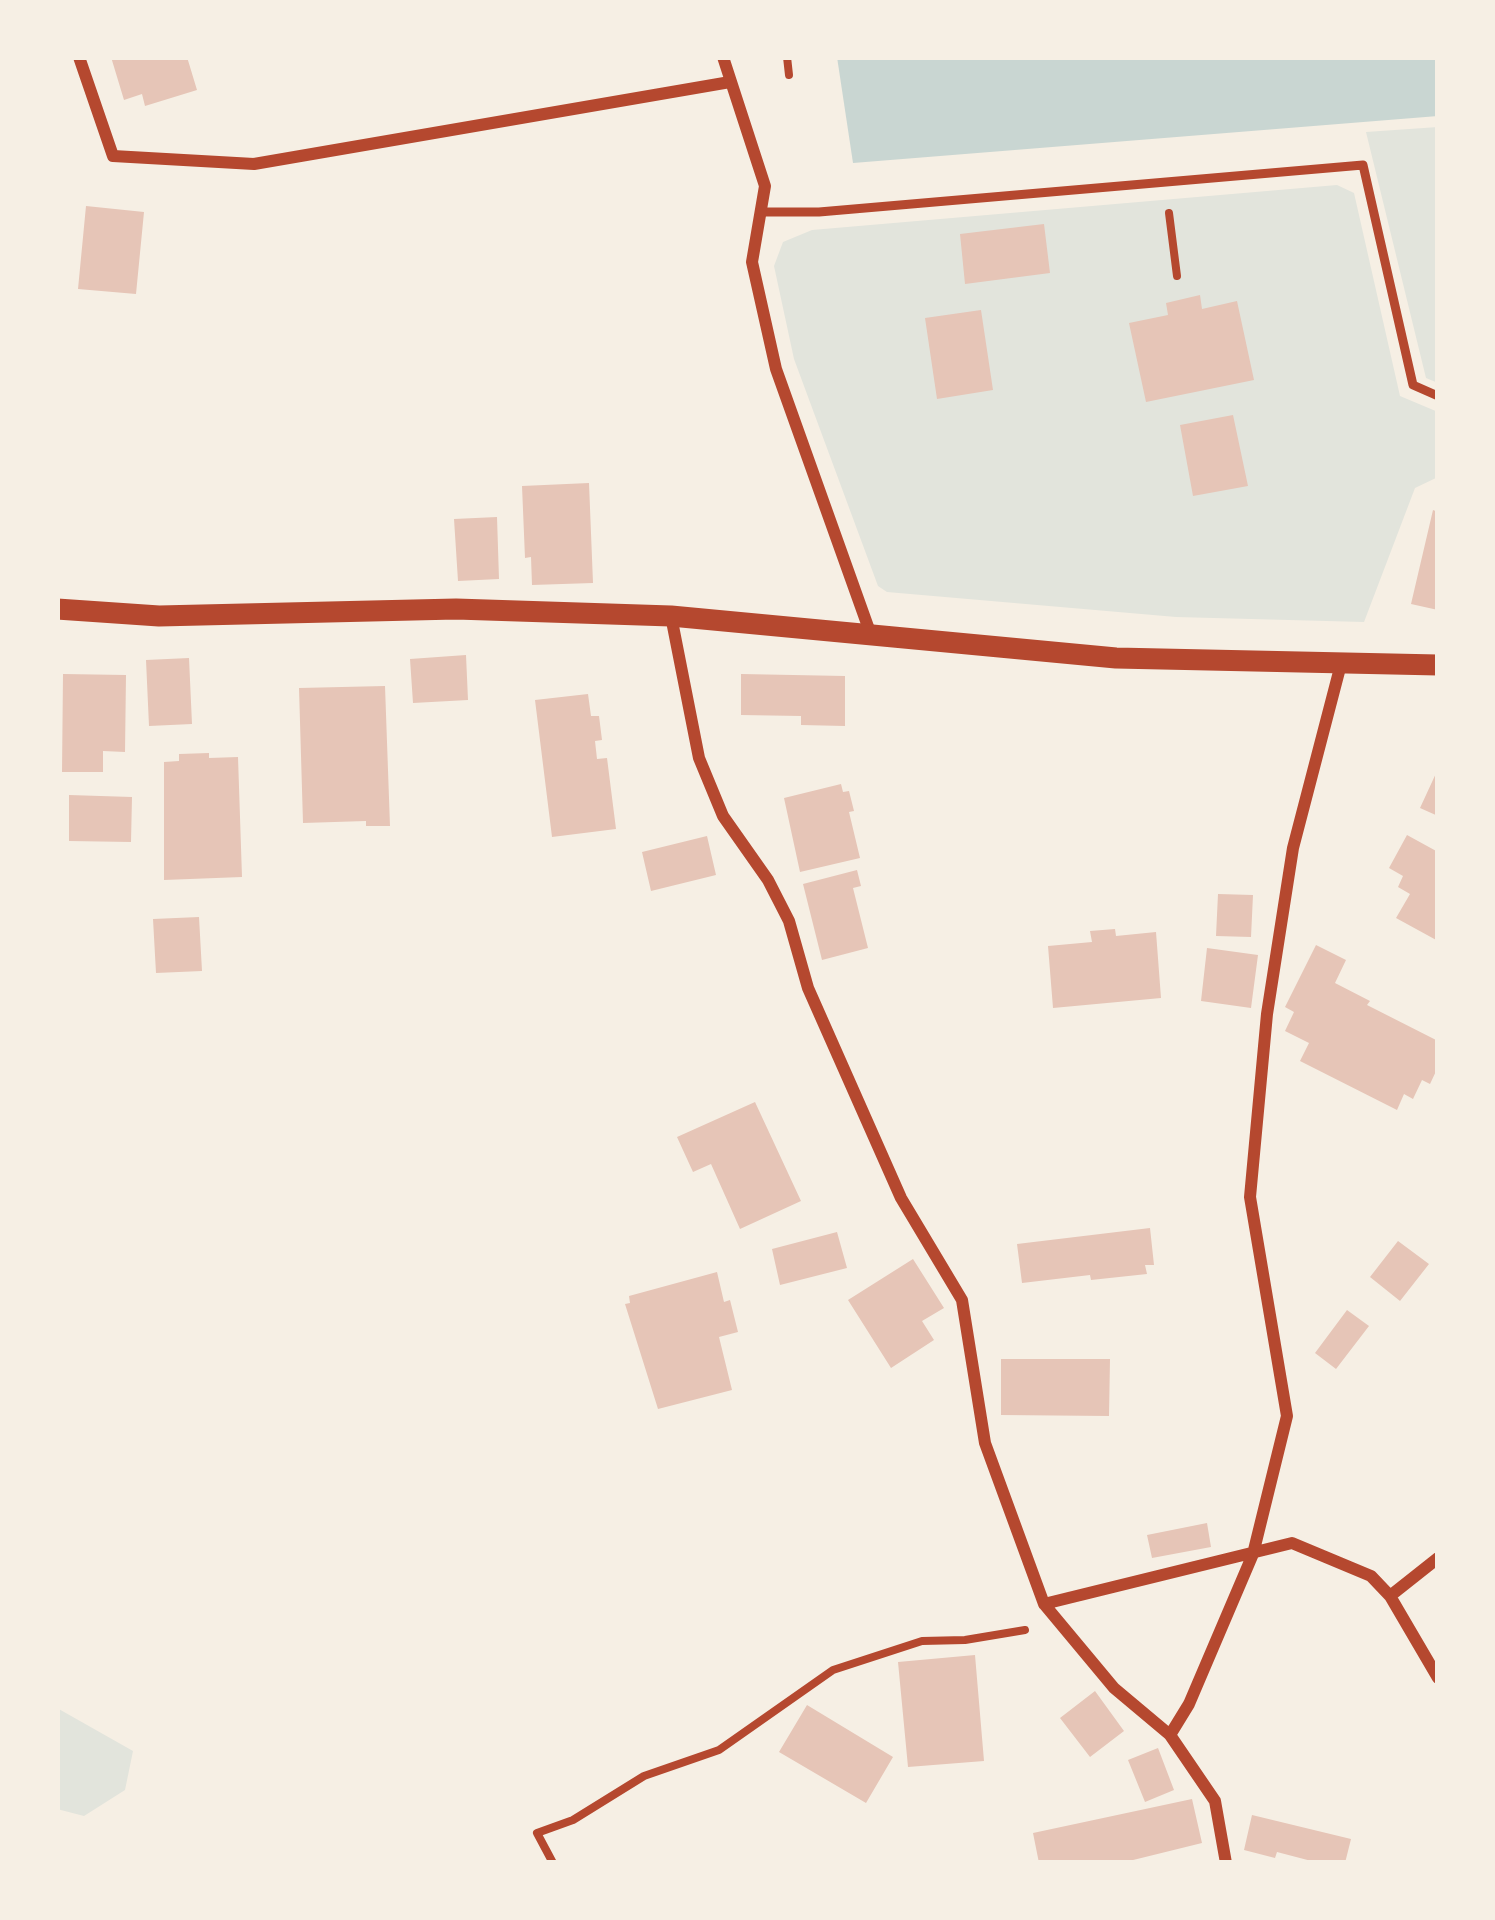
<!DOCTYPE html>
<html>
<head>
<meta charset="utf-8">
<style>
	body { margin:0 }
	#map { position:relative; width:1495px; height:1920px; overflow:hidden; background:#f6efe4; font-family:"DM Sans",sans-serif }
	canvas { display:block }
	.frame { position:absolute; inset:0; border:60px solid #f6efe4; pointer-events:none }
</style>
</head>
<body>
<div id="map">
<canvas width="1495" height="1920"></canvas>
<div class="frame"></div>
</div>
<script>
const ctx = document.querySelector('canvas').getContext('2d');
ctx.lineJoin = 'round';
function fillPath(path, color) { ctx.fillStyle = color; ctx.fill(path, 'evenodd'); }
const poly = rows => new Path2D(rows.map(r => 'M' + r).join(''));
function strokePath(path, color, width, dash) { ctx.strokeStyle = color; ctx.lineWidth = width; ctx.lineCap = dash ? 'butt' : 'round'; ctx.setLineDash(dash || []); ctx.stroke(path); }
const green = poly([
	[1438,127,1438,383,1426,378,1366,132],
	[1337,185,1354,193,1400,396,1438,412,1438,477,1415,488,1364,622,1176,617,887,592,878,586,794,359,774,266,783,242,812,230],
	[57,1708,133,1751,125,1790,84,1816,57,1809]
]);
const water = poly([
	[837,57,1438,57,1438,116,853,163]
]);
const building = poly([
	[111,57,187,57,197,90,145,106,142,94,124,100],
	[86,206,144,212,136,294,78,289],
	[1044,224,1050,273,965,284,960,234],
	[1200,295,1202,309,1237,301,1254,380,1146,402,1129,323,1168,315,1166,303],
	[981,310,993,390,937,399,925,318],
	[1233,415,1248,486,1193,496,1180,425],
	[589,483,593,583,532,585,531,557,525,558,522,486],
	[1433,510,1438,512,1438,610,1411,604],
	[497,517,499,579,458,581,454,519],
	[466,655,468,700,413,703,410,659],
	[189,658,192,724,149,726,146,660],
	[63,674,126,675,125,752,103,751,103,772,62,772],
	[741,674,845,676,845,726,801,725,801,716,741,715],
	[385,686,390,826,366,826,366,821,303,823,299,688],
	[588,694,591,716,599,716,602,740,595,741,597,759,607,758,616,829,552,837,535,700],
	[209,753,209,758,238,757,242,877,164,880,164,762,179,761,179,754],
	[1438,769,1438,816,1420,808],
	[841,784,843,792,849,791,854,811,849,812,860,858,800,872,784,798],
	[69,795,132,797,131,842,69,841],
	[1407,835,1438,852,1438,941,1396,918,1410,894,1398,887,1403,876,1389,868],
	[707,836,716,875,651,891,642,852],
	[857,870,861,886,853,888,868,948,822,960,803,884],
	[1218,894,1253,895,1251,937,1216,936],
	[199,917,202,971,156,973,153,919],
	[1115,929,1116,936,1156,932,1161,998,1053,1008,1048,946,1092,942,1090,931],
	[1316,945,1346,960,1335,983,1370,1001,1367,1005,1438,1041,1438,1067,1430,1084,1422,1080,1413,1099,1404,1094,1397,1110,1300,1061,1309,1043,1285,1031,1294,1012,1285,1007],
	[1207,948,1258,955,1251,1008,1201,1001],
	[755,1102,801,1201,740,1229,711,1164,693,1172,677,1137],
	[1150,1228,1154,1265,1145,1265,1147,1274,1091,1280,1090,1275,1022,1283,1017,1244],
	[837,1232,847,1268,780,1285,772,1249],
	[1398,1241,1429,1264,1400,1301,1370,1277],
	[913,1259,944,1308,922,1321,934,1340,891,1368,848,1300],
	[717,1272,724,1302,730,1300,738,1332,719,1337,732,1390,658,1409,625,1304,630,1303,629,1296],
	[1347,1310,1369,1326,1336,1369,1315,1353],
	[1001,1359,1110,1359,1109,1416,1001,1415],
	[1207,1523,1211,1547,1152,1558,1147,1535],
	[975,1655,984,1761,908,1767,898,1662],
	[1095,1691,1124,1731,1090,1757,1060,1718],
	[807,1705,893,1757,866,1803,779,1752],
	[1158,1748,1174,1790,1145,1802,1128,1760],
	[1192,1799,1202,1843,1121,1863,1039,1863,1033,1833],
	[1252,1815,1351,1839,1345,1863,1319,1863,1277,1852,1275,1858,1244,1850]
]);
const path = poly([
	[787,57,789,75],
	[1169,213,1177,276],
	[553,1863,537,1833,573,1820,644,1776,719,1750,833,1670,922,1641,965,1640,1025,1630]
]);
const service = poly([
	[761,212,819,212,1363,165,1413,385,1438,396]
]);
const minor = poly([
	[79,57,113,156,254,164,730,82],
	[723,57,765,186,752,262,776,369,871,635],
	[671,616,699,758,723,816,768,880,789,921,808,988,901,1198,962,1300,985,1443,1044,1604,1114,1688,1170,1735,1215,1801,1226,1863],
	[1390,1596,1438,1558],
	[1044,1604,1292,1543,1371,1576,1390,1596,1438,1678],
	[1170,1735,1189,1704,1253,1554,1287,1416,1250,1197,1267,1014,1293,848,1341,664]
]);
const tertiary = poly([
	[57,609,159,616,456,609,671,616,1116,658,1438,665]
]);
fillPath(green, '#e2e4dc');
fillPath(water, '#c9d6d2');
fillPath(building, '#e6c5b7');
strokePath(path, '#b5482f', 8);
strokePath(service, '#b5482f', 9);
strokePath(minor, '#b5482f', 12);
strokePath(tertiary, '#b5482f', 21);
</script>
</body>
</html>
